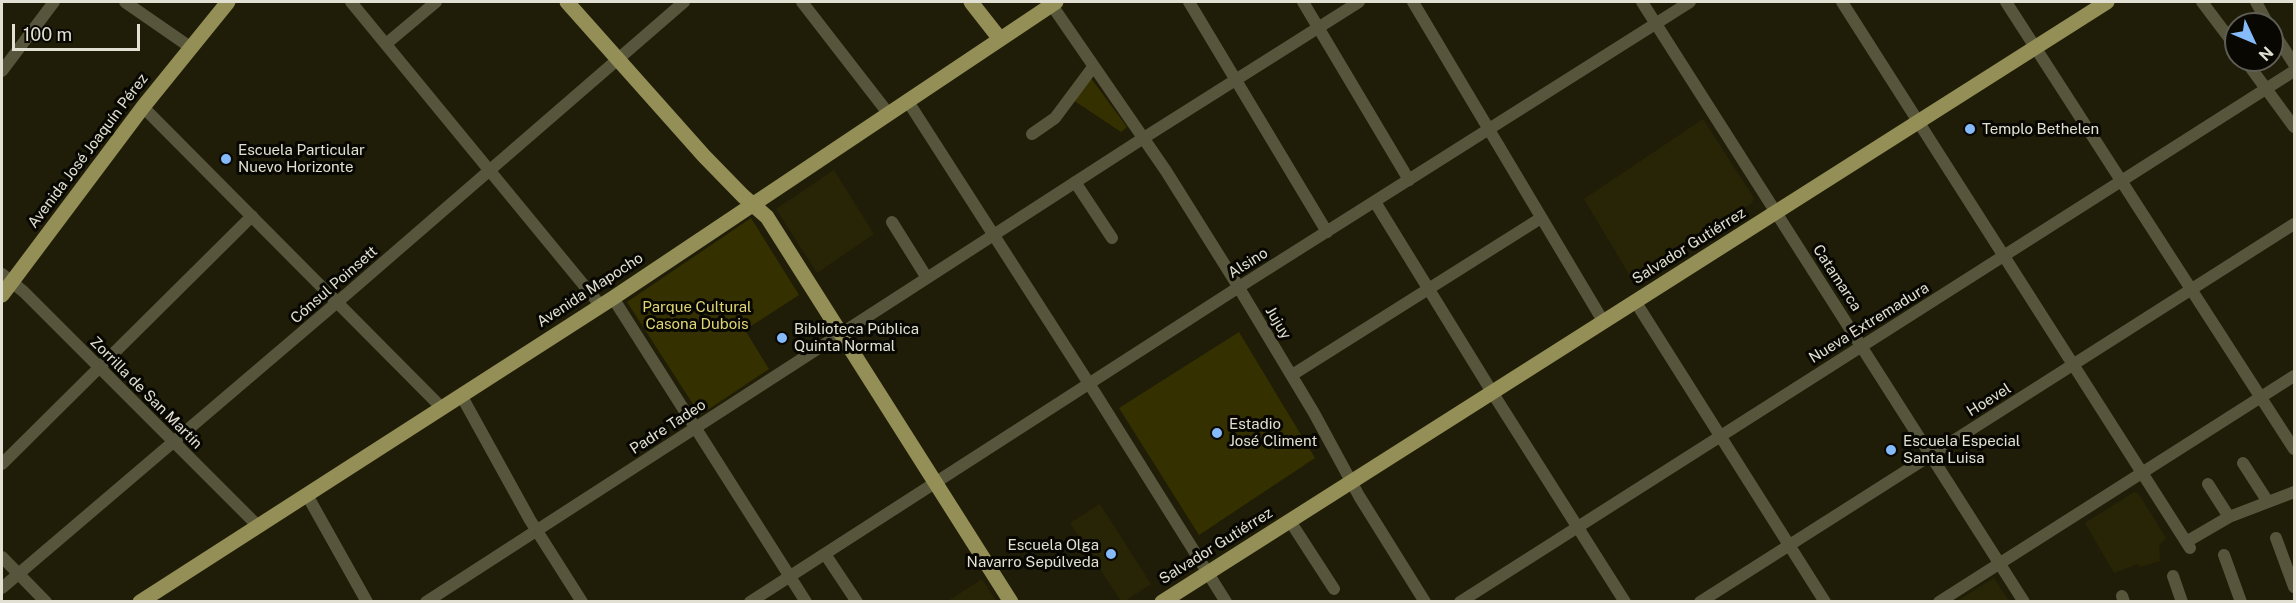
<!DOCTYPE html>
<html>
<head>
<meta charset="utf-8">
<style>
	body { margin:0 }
	#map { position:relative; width:2296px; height:603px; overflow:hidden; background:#1f1d07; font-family:"Public Sans",sans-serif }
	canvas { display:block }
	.frame { position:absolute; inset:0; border:3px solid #e1e0d2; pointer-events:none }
	.north { position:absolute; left:2224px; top:12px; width:60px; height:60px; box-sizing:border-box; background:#080702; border:2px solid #5f5e55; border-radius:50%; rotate:134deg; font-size:16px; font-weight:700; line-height:24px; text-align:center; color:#e1e0d2 }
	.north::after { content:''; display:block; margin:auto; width:21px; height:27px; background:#86bbfb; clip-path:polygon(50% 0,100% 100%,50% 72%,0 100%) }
	.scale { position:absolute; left:12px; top:24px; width:128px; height:27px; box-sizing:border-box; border:3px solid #e1e0d2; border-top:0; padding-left:8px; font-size:18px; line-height:21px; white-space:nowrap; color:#e1e0d2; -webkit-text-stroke:4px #080702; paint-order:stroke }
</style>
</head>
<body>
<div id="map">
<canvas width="2296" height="603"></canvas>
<div class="frame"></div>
<div class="north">N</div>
<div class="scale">100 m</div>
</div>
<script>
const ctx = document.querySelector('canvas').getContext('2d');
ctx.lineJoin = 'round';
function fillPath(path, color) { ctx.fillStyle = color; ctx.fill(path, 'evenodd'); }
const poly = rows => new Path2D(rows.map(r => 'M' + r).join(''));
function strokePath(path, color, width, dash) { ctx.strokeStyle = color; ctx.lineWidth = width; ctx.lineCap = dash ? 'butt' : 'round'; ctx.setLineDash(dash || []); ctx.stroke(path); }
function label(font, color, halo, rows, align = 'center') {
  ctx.font = font + ' "Public Sans",sans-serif'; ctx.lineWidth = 6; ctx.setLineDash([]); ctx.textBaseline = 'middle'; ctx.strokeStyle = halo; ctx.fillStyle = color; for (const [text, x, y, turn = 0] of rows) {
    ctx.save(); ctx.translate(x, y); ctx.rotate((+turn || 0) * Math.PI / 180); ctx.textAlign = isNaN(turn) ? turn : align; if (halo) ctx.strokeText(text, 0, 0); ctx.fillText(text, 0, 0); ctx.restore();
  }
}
const built = poly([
	[1703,119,1754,198,1752,203,1632,279,1584,199],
	[834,170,874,234,817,273,776,209],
	[2134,492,2138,493,2166,538,2159,546,2160,561,2140,567,2138,564,2114,573,2085,523],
	[1100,504,1151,584,1125,601,1121,601,1070,523],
	[1994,578,2009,601,1957,601],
	[982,579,996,601,948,601]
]);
const green = poly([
	[1090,77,1127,127,1121,132,1073,100],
	[751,218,799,295,745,330,769,369,700,415,627,302],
	[1239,332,1315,458,1199,535,1119,408]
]);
const minor = poly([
	[125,2,190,47],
	[351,2,601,306],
	[802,2,888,113],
	[1189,2,1327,232],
	[1303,2,1409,180],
	[1413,2,1603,321],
	[1642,2,2024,602],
	[1842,2,2190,548],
	[2006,2,2294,449],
	[2202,2,2236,47],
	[2256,2,2268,24],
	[1051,4,1166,171,1233,278,1314,413,1359,496,1425,602],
	[2272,30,2294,64],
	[386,44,436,2],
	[2245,60,2294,127],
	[2,71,54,2],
	[907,100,1097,396,1226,602],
	[143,107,442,408],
	[1032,134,1055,118,1093,67],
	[1075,182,1112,238],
	[1375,202,1492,392,1625,602],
	[892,222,927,278],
	[2,274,24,292,258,526],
	[613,298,806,602],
	[1635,301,1825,602],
	[1292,375,1541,218],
	[461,395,530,520,582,602],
	[2243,463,2268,502],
	[2,464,252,216],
	[2208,484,2229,517],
	[307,495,367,602],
	[1290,521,1334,589],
	[2276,538,2294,587],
	[2186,542,2229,517,2294,492],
	[825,554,857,602],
	[2224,555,2241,602],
	[2,557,46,602],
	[2173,576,2182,602],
	[2,588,348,293,684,2],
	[2122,596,2124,602],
	[426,602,1142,139,1359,2],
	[750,602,1239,287,1690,2],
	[1460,602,2294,71],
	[1700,602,2294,224],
	[1939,602,2294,376]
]);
const major = poly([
	[567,2,704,156,743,196,767,217,1011,602],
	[971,2,1000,39],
	[2,295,143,107,228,2],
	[140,602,613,298,1056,2],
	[1162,602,2107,2]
]);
const markers = [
	[1970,129,6,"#86bbfb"],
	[226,159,6,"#86bbfb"],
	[782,338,6,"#86bbfb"],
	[1217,433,6,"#86bbfb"],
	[1891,450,6,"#86bbfb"],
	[1111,554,6,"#86bbfb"]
];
const poiNames = [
	["Templo Bethelen",1982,129],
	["Escuela Particular",238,150],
	["Nuevo Horizonte",238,167],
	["Biblioteca Pública",794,329],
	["Quinta Normal",794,346],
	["Estadio",1229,424],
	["José Climent",1229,441],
	["Escuela Especial",1903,441],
	["Santa Luisa",1903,458],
	["Escuela Olga",1099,545,"right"],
	["Navarro Sepúlveda",1099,562,"right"]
];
const streetNames = [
	["Avenida José Joaquín Pérez",88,151,-53],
	["Salvador Gutiérrez",1689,246,-32],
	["Alsino",1248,263,-32],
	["Catamarca",1837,278,57],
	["Cónsul Poinsett",334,285,-41],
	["Avenida Mapocho",590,290,-33],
	["Jujuy",1278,323,59],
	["Nueva Extremadura",1869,323,-32],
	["Zorrilla de San Martín",146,393,45],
	["Hoevel",1989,400,-32],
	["Padre Tadeo",668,427,-33],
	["Salvador Gutiérrez",1216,546,-32]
];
const parkNames = [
	["Parque Cultural",697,307],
	["Casona Dubois",697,324]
];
fillPath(built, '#282507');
fillPath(green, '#353000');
strokePath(minor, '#57553b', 12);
strokePath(major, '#948f57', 15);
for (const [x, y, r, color] of markers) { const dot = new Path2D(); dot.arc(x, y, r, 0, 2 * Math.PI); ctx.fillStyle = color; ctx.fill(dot); strokePath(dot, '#080702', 2); }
label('15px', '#e1e0d2', '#080702', poiNames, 'left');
label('15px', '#e1e0d2', '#080702', streetNames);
label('15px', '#dfd675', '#080702', parkNames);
</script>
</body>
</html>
